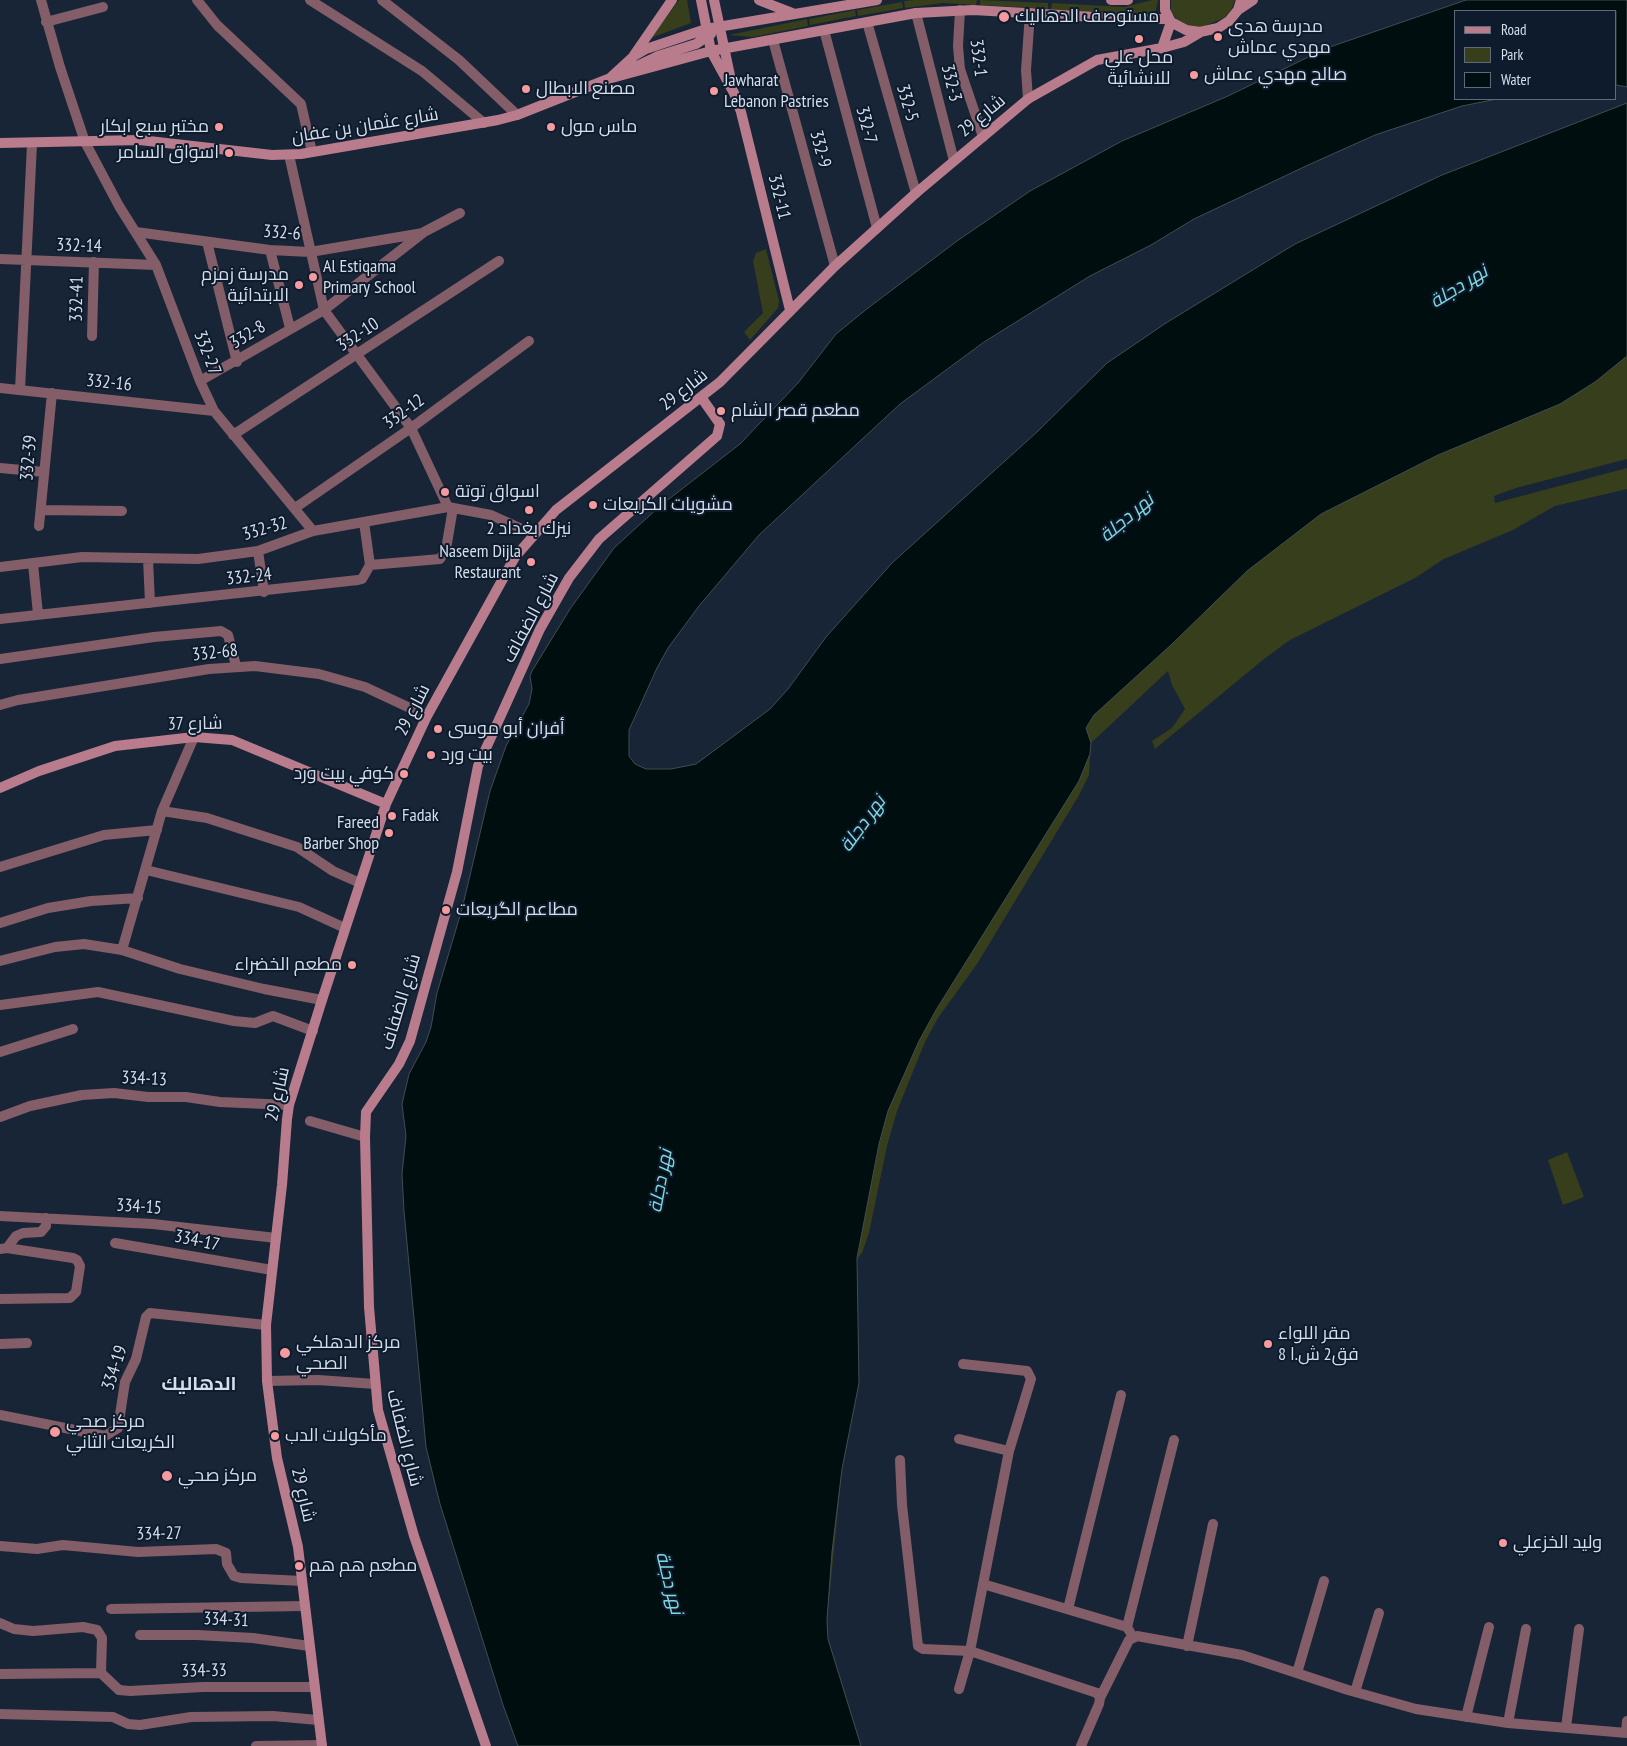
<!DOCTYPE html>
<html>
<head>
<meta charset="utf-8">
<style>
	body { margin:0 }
	#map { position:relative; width:1627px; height:1746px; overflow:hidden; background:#172537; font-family:"PT Sans Narrow",sans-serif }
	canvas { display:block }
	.legend { position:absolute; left:1454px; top:10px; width:162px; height:90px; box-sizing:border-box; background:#0e1b2d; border:1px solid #5e6979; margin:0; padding:6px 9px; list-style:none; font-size:15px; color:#d5dfeb }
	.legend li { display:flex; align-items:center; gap:10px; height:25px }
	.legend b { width:25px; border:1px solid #5e6979 }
</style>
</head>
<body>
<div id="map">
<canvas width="1627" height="1746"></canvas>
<ul class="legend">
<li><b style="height:6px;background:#b97c8d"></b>Road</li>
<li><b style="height:14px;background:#363e1b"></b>Park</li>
<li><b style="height:14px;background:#010e0f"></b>Water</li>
</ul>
</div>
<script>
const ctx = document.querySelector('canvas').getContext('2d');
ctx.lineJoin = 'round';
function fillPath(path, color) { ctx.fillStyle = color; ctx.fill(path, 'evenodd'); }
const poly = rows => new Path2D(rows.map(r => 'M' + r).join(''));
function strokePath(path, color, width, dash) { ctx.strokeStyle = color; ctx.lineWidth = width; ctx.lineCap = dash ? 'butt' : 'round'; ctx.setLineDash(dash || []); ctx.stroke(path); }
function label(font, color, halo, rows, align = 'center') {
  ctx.font = font + ' "PT Sans Narrow",Cairo,sans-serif'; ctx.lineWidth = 4; ctx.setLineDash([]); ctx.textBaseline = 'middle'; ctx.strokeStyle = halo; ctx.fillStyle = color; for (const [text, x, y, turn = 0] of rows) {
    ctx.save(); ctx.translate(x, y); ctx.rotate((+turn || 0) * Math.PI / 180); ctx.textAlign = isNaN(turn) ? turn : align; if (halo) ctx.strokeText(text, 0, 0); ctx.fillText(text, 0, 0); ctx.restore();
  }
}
const green = poly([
	[679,0,687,0,691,23,651,38],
	[914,0,977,0,976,5,943,3,905,8,904,1],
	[980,0,1048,3,1048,9,980,5],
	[1152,0,1158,0,1155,15,1051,10,1052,3,1124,7],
	[1171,0,1235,0,1231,10,1224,18,1202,27,1190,27,1177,20,1171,11],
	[902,2,903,8,858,16,857,10],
	[855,10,856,16,810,25,809,19],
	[807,19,808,26,753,37,729,35],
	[766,249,779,301,778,308,750,340,744,332,763,313,753,261,756,253],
	[1627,339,1627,459,1516,488,1494,496,1495,503,1627,468,1627,489,1555,506,1513,530,1444,559,1415,578,1290,640,1264,659,1155,749,1152,741,1172,728,1185,709,1172,685,1168,671,1091,743,1089,775,1078,797,977,964,938,1018,925,1042,897,1111,887,1146,869,1233,862,1253,857,1259,859,1383,842,1469,827,1620,828,1639,861,1746,853,1746,822,1653,841,1225,904,1065,1070,736,1258,548],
	[1567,1152,1584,1197,1563,1205,1548,1160]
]);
const water = poly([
	[1466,0,1627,0,1627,87,1616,85,1616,11,1456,11,1456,99,1497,99,1462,106,1375,135,1306,166,1194,219,1151,245,1090,276,984,342,900,404,759,535,699,606,668,648,657,668,629,730,629,756,635,764,646,769,671,769,696,764,770,709,788,689,826,637,892,563,1037,432,1107,363,1166,323,1295,244,1442,175,1627,103,1627,356,1595,382,1560,404,1438,455,1321,514,1247,571,1172,644,1094,715,1086,728,1091,743,1090,754,1079,781,936,1010,919,1041,888,1111,879,1144,857,1258,859,1383,842,1469,832,1552,827,1620,828,1639,861,1746,518,1746,503,1705,440,1504,426,1447,404,1211,402,1174,406,1136,402,1104,409,1074,426,1042,431,1027,437,993,462,909,490,791,506,746,529,704,532,689,530,676,532,671,570,609,614,548,660,506,740,444,798,383,836,334,868,308,957,241,1030,191,1122,141,1228,96,1327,48,1466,0]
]);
const street = poly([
	[41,0,60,67,85,142,119,206,156,265,200,381,214,411,313,531],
	[197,0,217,25,301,104,312,152],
	[310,0,422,71,484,123],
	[382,0,459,60,517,115],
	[960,10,958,46,960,69,983,137],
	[916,13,954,161],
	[46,22,103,7],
	[867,22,916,193],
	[824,30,877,228],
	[773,40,835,266],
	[1028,99,1026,70,1030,13],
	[289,155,324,310,411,428,448,507],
	[136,232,270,250,310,252,423,233],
	[207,242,237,362],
	[270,250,290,328],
	[0,259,156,265],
	[92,336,94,262],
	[200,381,324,310,424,232,460,213],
	[0,388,214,411],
	[20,390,32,144],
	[233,435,499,261],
	[0,468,44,472],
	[295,508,411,428,529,341],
	[41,510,122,511],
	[364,522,370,565],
	[39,526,52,393],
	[258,551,264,592],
	[148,559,150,603],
	[33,564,38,614],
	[0,567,82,557,198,559,258,551,313,531,448,507,491,515,533,534],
	[0,619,358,580,362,579,370,565,440,559,446,549,453,508],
	[0,659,154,637,221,631,228,635,236,666],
	[0,705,18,700,209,669,255,666,319,674,365,687,427,716],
	[162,811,207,818,297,847,333,871,360,883],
	[0,867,104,835,157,830],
	[146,870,299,907,345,928],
	[0,923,48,908,91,901,138,898],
	[122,950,162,811,194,737],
	[0,961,55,947,84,944,122,950,180,969,264,989,322,1000],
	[0,1005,98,992,234,1021,255,1023,273,1016,313,1031],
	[0,1052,73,1029],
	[0,1117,30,1106,82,1095,114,1093,148,1097,186,1097,220,1102,289,1105],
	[310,1121,365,1137],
	[0,1216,153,1224,276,1238],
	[115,1243,272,1270],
	[7,1248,16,1236,23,1233,41,1232,46,1226,46,1218],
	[0,1249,7,1248,73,1258,77,1260,80,1266,76,1292,70,1298,0,1299],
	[0,1344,27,1343],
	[267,1381,318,1380,375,1384],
	[0,1415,105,1436,118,1428,125,1382,136,1359,146,1317,150,1313,266,1325],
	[959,1439,1009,1451],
	[900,1460,902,1505,918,1646,923,1649,970,1651,1097,1693,1100,1698,1099,1704,1081,1746],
	[0,1546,37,1549,63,1545,138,1552,216,1549,226,1553,227,1564,234,1576,241,1578,302,1581],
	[983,1584,1127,1627,1130,1632],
	[111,1609,305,1606],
	[1068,1609,1121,1395],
	[0,1623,14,1629,33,1631,83,1627,97,1630,102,1638,101,1673],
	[1127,1627,1174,1440],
	[140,1635,197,1635,253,1638,309,1646],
	[1187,1646,1213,1524],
	[101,1673,119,1690,130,1691,203,1687,314,1687],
	[1297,1673,1324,1581],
	[0,1674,101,1673],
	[959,1689,970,1651,1009,1451,1031,1379,1027,1371,963,1364],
	[1355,1692,1379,1613],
	[1100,1698,1129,1640,1137,1636,1242,1655,1348,1690,1416,1709,1508,1723,1627,1733],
	[0,1714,113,1717,128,1724,140,1725,191,1717,273,1716,318,1720],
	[1466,1717,1489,1627],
	[1508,1723,1526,1629],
	[1566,1727,1579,1629],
	[1626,1733,1627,1721],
	[256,1746,322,1745]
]);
const secondary = poly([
	[701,0,711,51,734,93,741,112,790,310],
	[714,0,731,80],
	[759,0,792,13],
	[1111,0,1128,0],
	[1165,0,1165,10,1171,22,1186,30,1200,32,1218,28,1229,21,1238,10,1241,0],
	[1238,10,1253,0],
	[1162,48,1171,22],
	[634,55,672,0],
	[631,69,658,56,696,44,711,34],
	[609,79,634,56,646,49,706,29,877,0],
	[0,143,140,140,272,155,301,154,498,120,517,115,608,79,711,51,916,13,973,10,1130,19,1169,19],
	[0,788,39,771,115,746,194,737,232,740,386,804],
	[322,1746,298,1547,277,1458,267,1381,266,1325,282,1185,287,1119,289,1105,322,1000,386,804,427,716,515,557,556,510,720,382,835,266,916,193,1028,99,1097,60,1162,48,1184,42,1201,32],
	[486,1746,414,1536,378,1410,369,1307,365,1137,366,1112,399,1064,410,1041,457,872,478,766,540,629,569,578,599,539,717,436,720,424,701,397]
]);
const markers = [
	[1004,17,6,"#f59b9e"],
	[1218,37,5,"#f59b9e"],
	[1139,39,5,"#f59b9e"],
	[1194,75,5,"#f59b9e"],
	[526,89,5,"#f59b9e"],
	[714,91,5,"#f59b9e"],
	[219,127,5,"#f59b9e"],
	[551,127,5,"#f59b9e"],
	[229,153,5,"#f59b9e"],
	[313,277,5,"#f59b9e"],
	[299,285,5,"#f59b9e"],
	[721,411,5,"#f59b9e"],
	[445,492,5,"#f59b9e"],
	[593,505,5,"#f59b9e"],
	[529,510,5,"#f59b9e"],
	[531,562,5,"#f59b9e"],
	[438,729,5,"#f59b9e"],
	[431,755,5,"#f59b9e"],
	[404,774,5,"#f59b9e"],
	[392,816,5,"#f59b9e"],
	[389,833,5,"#f59b9e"],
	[446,910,5,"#f59b9e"],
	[352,965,5,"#f59b9e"],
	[1268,1344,5,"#f59b9e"],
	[285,1353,6,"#f59b9e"],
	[55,1432,6,"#f59b9e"],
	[275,1436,5,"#f59b9e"],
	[167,1476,6,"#f59b9e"],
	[1503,1543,5,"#f59b9e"],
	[299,1566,5,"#f59b9e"]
];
const poiNames = [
	["مستوصف الدهاليك",1015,17],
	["مدرسة هدى",1228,27],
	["مهدي عماش",1228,48],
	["محل علي",1139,58,"center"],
	["للانشائية",1139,79,"center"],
	["صالح مهدي عماش",1204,75],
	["Jawharat",724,81],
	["Lebanon Pastries",724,102],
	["مصنع الابطال",536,89],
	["مختبر سبع ابكار",209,127,"right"],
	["ماس مول",561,127],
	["اسواق السامر",219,153,"right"],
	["Al Estiqama",323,267],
	["Primary School",323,288],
	["مدرسة زمزم",289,275,"right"],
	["الابتدائية",289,296,"right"],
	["مطعم قصر الشام",731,411],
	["اسواق توتة",455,492],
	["مشويات الكريعات",603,505],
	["نيزك بغداد 2",529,529,"center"],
	["Naseem Dijla",521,552,"right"],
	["Restaurant",521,573,"right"],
	["أفران أبو موسى",448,729],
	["بيت ورد",441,755],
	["كوفي بيت ورد",394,774,"right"],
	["Fadak",402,816],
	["Fareed",379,823,"right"],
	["Barber Shop",379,844,"right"],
	["مطاعم الگريعات",456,910],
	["مطعم الخضراء",342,965,"right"],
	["مقر اللواء",1278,1334],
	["8 فق2 ش.ا",1278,1355],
	["مركز الدهلكي",296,1343],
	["الصحي",296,1364],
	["مركز صحي",66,1422],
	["الكريعات الثاني",66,1443],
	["مأكولات الدب",285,1436],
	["مركز صحي",178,1476],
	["وليد الخزعلي",1513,1543],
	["مطعم هم هم",309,1566]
];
const streetNames = [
	["332-1",978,58,83],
	["332-3",951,83,76],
	["332-5",907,103,74],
	["شارع 29",982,116,-40],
	["332-7",866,125,75],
	["شارع عثمان بن عفان",365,126,-9],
	["332-9",820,149,75],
	["332-11",779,197,76],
	["332-6",282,233,4],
	["332-14",79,246,2],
	["332-41",77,299,-89],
	["332-8",248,335,-31],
	["332-10",358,335,-33],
	["332-27",207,353,69],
	["332-16",109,383,6],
	["شارع 29",684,390,-38],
	["332-12",404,412,-36],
	["332-39",29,458,-85],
	["332-32",265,529,-16],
	["332-24",249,577,-6],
	["شارع الضفاف",531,618,-62],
	["332-68",215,653,-6],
	["شارع 29",413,710,-63],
	["شارع 37",195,724,-1],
	["شارع الضفاف",401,1002,-73],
	["334-13",144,1079,3],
	["شارع 29",278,1094,-77],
	["334-15",139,1207,4],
	["334-17",197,1241,12],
	["334-19",115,1368,-72],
	["شارع الضفاف",404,1438,76],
	["شارع 29",303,1495,77],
	["334-27",159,1534,-1],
	["334-31",226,1620,3],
	["334-33",204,1671,-1]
];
const waterNames = [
	["نهر دجلة",1459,287,-32],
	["نهر دجلة",1127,518,-40],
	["نهر دجلة",863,824,-54],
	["نهر دجلة",661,1181,-80],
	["نهر دجلة",669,1583,76]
];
const neighbourhoodNames = [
	["الدهاليك",199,1385]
];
fillPath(green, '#363e1b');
fillPath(water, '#010e0f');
strokePath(water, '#414d51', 1);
strokePath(street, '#835d67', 10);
strokePath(secondary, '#b97c8d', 10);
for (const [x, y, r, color] of markers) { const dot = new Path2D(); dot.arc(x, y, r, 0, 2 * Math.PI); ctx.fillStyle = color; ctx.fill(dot); strokePath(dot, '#0e1b2d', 2); }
label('18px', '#d5dfeb', '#0e1b2d', poiNames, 'left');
label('18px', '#d5dfeb', '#0e1b2d', streetNames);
label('italic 19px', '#7ed8de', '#0e1b2d', waterNames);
label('bold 19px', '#d5dfeb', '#0e1b2d', neighbourhoodNames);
</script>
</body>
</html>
